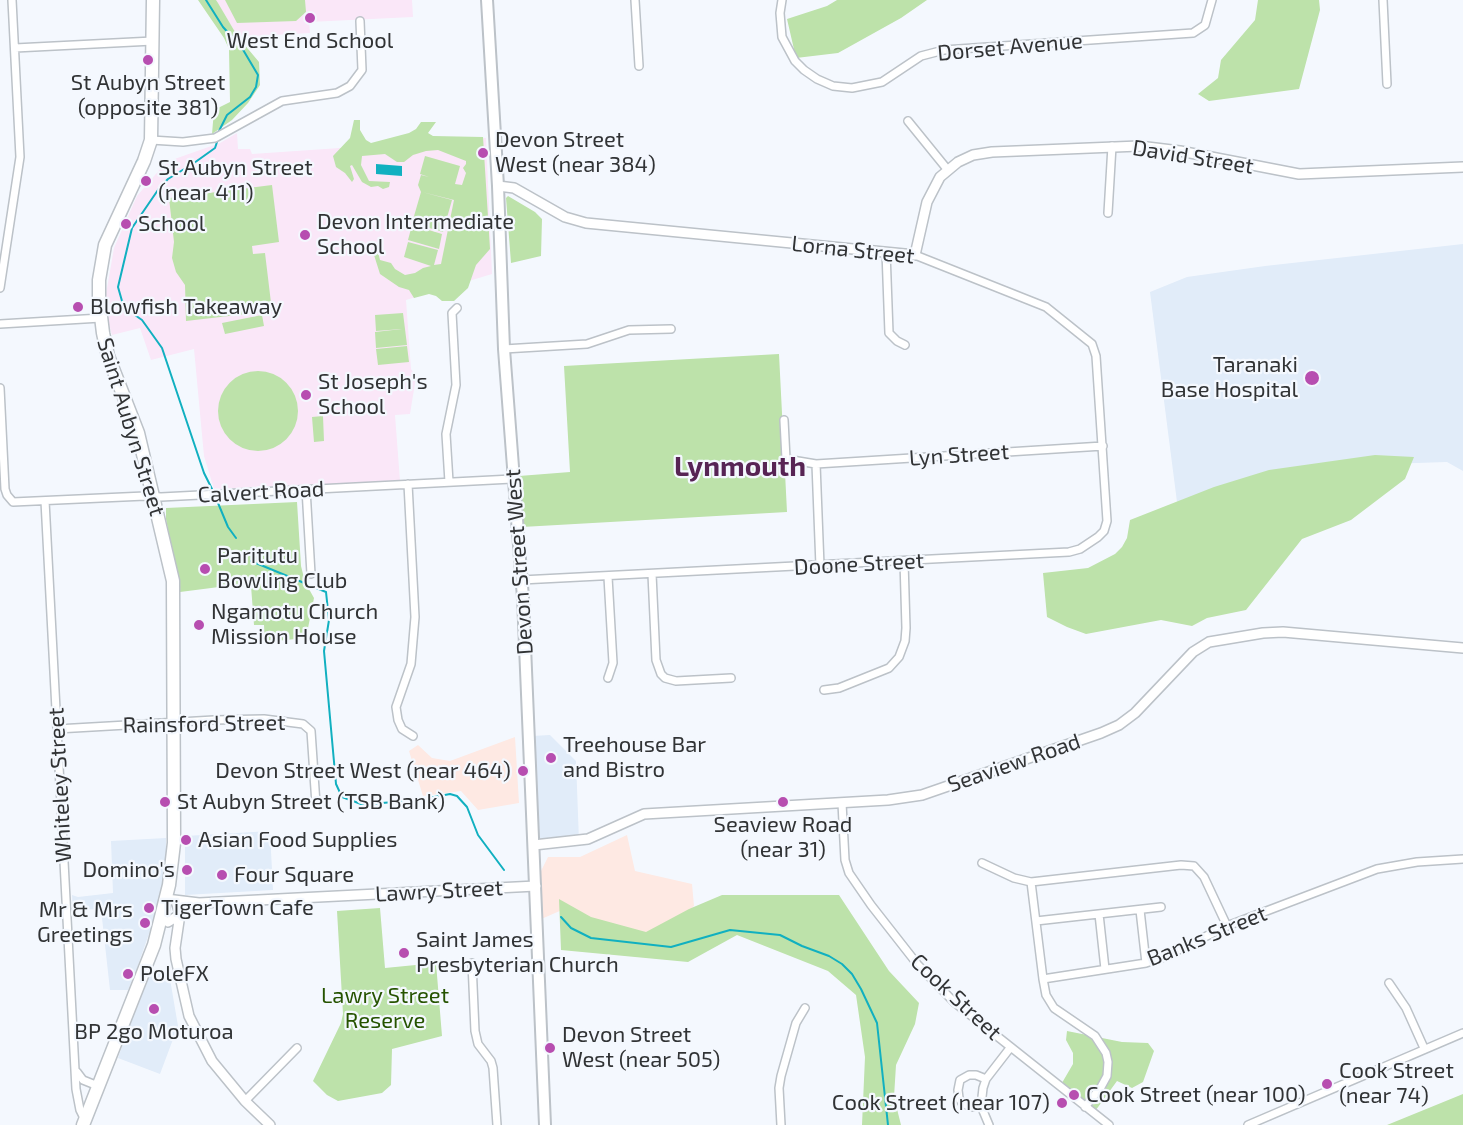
<!DOCTYPE html>
<html>
<head>
<meta charset="utf-8">
<style>
	body { margin:0 }
	canvas { display:block; background:#f4f8fe }
</style>
</head>
<body>
<canvas width="1463" height="1125"></canvas>
<script>
const ctx = document.querySelector('canvas').getContext('2d');
ctx.lineJoin = 'round';
function fillPath(path, color) { ctx.fillStyle = color; ctx.fill(path, 'evenodd'); }
const poly = rows => new Path2D(rows.map(r => 'M' + r).join(''));
function strokePath(path, color, width, dash) { ctx.strokeStyle = color; ctx.lineWidth = width; ctx.lineCap = dash ? 'butt' : 'round'; ctx.setLineDash(dash || []); ctx.stroke(path); }
function label(font, color, halo, rows, align = 'center') {
  ctx.font = font + ' "Exo 2",sans-serif'; ctx.lineWidth = 4.5; ctx.setLineDash([]); ctx.textBaseline = 'middle'; ctx.strokeStyle = halo; ctx.fillStyle = color; for (const [text, x, y, turn = 0] of rows) {
    ctx.save(); ctx.translate(x, y); ctx.rotate((+turn || 0) * Math.PI / 180); ctx.textAlign = isNaN(turn) ? turn : align; if (halo) ctx.strokeText(text, 0, 0); ctx.fillText(text, 0, 0); ctx.restore();
  }
}
const built = poly([
	[1463,244,1463,471,1447,462,1356,465,1177,502,1150,292,1187,277,1265,266],
	[550,735,576,761,579,841,537,841,532,736],
	[270,831,273,890,185,895,185,836],
	[166,838,166,873,158,908,137,968,128,990,110,990,101,909,73,910,72,895,78,897,113,893,111,841],
	[150,968,169,973,178,1026,160,1074,118,1058]
]);
const industrial = poly([
	[515,737,519,803,478,810,461,791,423,796,409,751,418,745,432,758,450,761],
	[627,835,635,871,692,884,694,906,684,916,650,942,562,910,539,920,539,875,548,857,580,857]
]);
const education = poly([
	[216,0,412,0,413,17,309,22,310,33,238,37],
	[237,133,238,149,250,149,252,154,486,138,492,274,406,300,411,369,416,377,410,414,395,415,400,481,214,489,204,456,194,349,151,360,140,328,112,335,107,317,106,294,114,248,137,196,166,162,220,143]
]);
const green = poly([
	[198,0,216,0,218,3,238,37,259,62,260,85,248,103,232,120,212,134,214,110,230,102,229,49,224,38],
	[225,0,305,0,306,12,296,21,237,23],
	[837,0,927,0,901,18,838,53,796,58,787,19,827,6],
	[1258,0,1319,0,1320,10,1299,89,1209,101,1198,94,1218,78,1221,60,1255,20],
	[354,120,360,120,360,130,366,140,371,143,409,133,416,129,421,122,436,122,428,133,433,136,483,137,490,249,476,265,468,288,454,301,442,301,436,296,429,294,414,298,409,290,399,287,380,274,374,255,378,252,380,260,391,263,395,269,405,275,415,273,423,268,431,266,404,257,408,242,438,250,434,265,441,264,454,200,422,192,452,200,443,232,412,223,421,192,418,185,421,175,429,177,420,174,425,156,460,166,455,184,462,185,466,173,463,168,466,164,466,161,438,150,426,151,413,155,404,162,397,162,385,154,362,156,361,165,369,181,390,182,389,187,383,189,378,186,371,187,362,182,352,165,350,166,354,179,352,182,345,173,336,167,333,156,350,138],
	[272,185,279,242,252,246,253,254,265,253,272,311,186,321,185,285,176,272,172,258,174,242,169,198],
	[508,196,535,212,542,219,541,256,511,263,506,198],
	[412,225,442,234,439,249,408,240],
	[403,313,407,345,376,348,375,332,402,329,376,331,375,315],
	[262,315,264,326,225,334,222,323],
	[407,346,409,362,378,365,376,349],
	[779,354,787,512,522,527,519,476,570,472,564,366],
	'218 411a40 40 0 1 1 80 0a40 40 0 1 1-80 0Z',
	[323,416,324,441,314,442,312,417],
	[1375,455,1414,457,1405,479,1351,520,1302,539,1246,610,1207,618,1192,626,1161,620,1086,634,1067,627,1047,617,1043,573,1088,568,1115,554,1122,547,1127,538,1130,520,1214,487,1269,470],
	[297,502,301,566,305,582,314,598,306,638,265,642,264,625,254,625,251,586,219,587,180,592,166,519,166,508],
	[722,895,839,895,889,971,919,1003,915,1024,896,1065,894,1097,901,1125,862,1125,865,1057,856,995,828,971,737,935,688,962,561,950,559,899,591,917,646,932,689,909],
	[380,908,385,968,436,963,442,1036,392,1049,391,1085,382,1093,338,1101,327,1095,313,1081,341,1023,343,1014,337,911],
	[1067,1031,1122,1042,1148,1043,1154,1051,1143,1082,1132,1088,1117,1081,1093,1114,1059,1088,1073,1064,1073,1053,1066,1040],
	[1463,1094,1463,1125,1387,1125]
]);
const water = poly([
	[376,164,402,166,402,176,376,174]
]);
const stream = poly([
	[206,0,223,27,242,48,258,75,256,87,250,97,227,115,219,131],
	[212,489,204,473,162,348,142,320,132,313,122,301,118,287,132,228,160,187,168,179,194,163,215,148,217,142],
	[218,503,228,527,236,538],
	[251,561,326,592,329,620,324,651,336,784,342,797,361,804,370,804,418,800,450,794,457,796,467,807,478,835,504,870],
	[561,917,571,928,591,938,671,947,730,930,780,935,802,946,829,956,842,964,852,974,861,989,877,1023,888,1125]
]);
const street = poly([
	[635,0,639,66],
	[782,0,780,13,782,37,795,61,804,70,817,79,833,86,852,88,882,82,921,56,944,50,1193,33,1205,25,1212,0],
	[1383,0,1387,84],
	[15,48,153,41],
	[908,121,947,169],
	[151,140,183,142,215,138,282,101,337,93,350,86,362,70,360,21],
	[1108,213,1112,146],
	[886,252,889,333,897,341,905,345],
	[0,288,20,157,12,0],
	[0,324,101,318],
	[504,349,587,344,629,330,671,329],
	[0,388,5,489,7,495,13,502,145,496,161,497,512,479],
	[784,420,786,459,816,464,1103,446],
	[816,464,820,566],
	[449,482,446,434,456,385,452,313,457,308],
	[408,484,415,617,411,664,396,707,398,720,402,729,413,736],
	[306,489,311,574],
	[45,501,76,1089,80,1110,85,1120],
	[652,574,656,660,661,674,665,678,676,681,731,678],
	[608,577,613,663,608,678],
	[521,580,1069,552,1080,549,1098,537,1104,531,1107,521,1096,356,1092,344,1046,307,915,255],
	[824,690,839,688,889,668,899,657,905,641,906,628,904,561],
	[57,729,214,720,264,719,303,724,311,731,316,804],
	[842,803,845,860,849,873,871,905,918,965,954,1002,1109,1125],
	[982,863,1014,878,1031,882,1181,865,1194,866,1204,877,1227,926],
	[1031,882,1043,979,1146,963,1164,957,1227,926,1377,869,1417,862,1463,859],
	[1140,910,1146,963],
	[1099,914,1105,969],
	[1036,921,1161,907],
	[472,963,475,1031,478,1044,491,1061,493,1068,497,1125],
	[1043,979,1046,995,1054,1008,1095,1036,1106,1053,1108,1062,1107,1076,1101,1087,1085,1107],
	[1389,983,1406,1008,1424,1048],
	[77,1072,83,1080,98,1086],
	[245,1101,297,1048],
	[981,1106,971,1107,962,1103,959,1098,958,1090,960,1080,969,1075,976,1075,986,1079],
	[781,1125,779,1088,781,1076,796,1023,805,1008],
	[989,1125,981,1106,983,1088,986,1079,1010,1048],
	[1248,1125,1463,1033]
]);
const secondary = poly([
	[498,186,514,188,565,217,586,223,915,255,927,202,940,177,958,162,973,155,992,152,1139,146,1180,151,1299,174,1463,167],
	[534,845,588,839,644,814,888,800,922,795,1101,733,1119,725,1135,713,1193,652,1209,642,1263,633,1283,632,1463,648],
	[166,899,199,903,536,886],
	[176,901,180,914,175,948,176,959,189,1016,212,1061,245,1101,270,1125],
	[168,922,199,903]
]);
const primary = poly([
	[487,0,498,186,504,349,523,598,545,1125]
]);
const highway = poly([
	[83,1125,154,945,169,885,174,843,173,581,138,433,108,356,103,333,99,300,99,280,105,245,144,161,151,140,153,0]
]);
const markers = [
	[310,18,6,"#b74eb0"],
	[148,60,6,"#b74eb0"],
	[483,153,6,"#b74eb0"],
	[146,181,6,"#b74eb0"],
	[126,224,6,"#b74eb0"],
	[305,235,6,"#b74eb0"],
	[78,307,6,"#b74eb0"],
	[1312,378,8,"#b74eb0"],
	[306,395,6,"#b74eb0"],
	[205,569,6,"#b74eb0"],
	[199,625,6,"#b74eb0"],
	[551,758,6,"#b74eb0"],
	[523,771,6,"#b74eb0"],
	[165,802,6,"#b74eb0"],
	[783,802,6,"#b74eb0"],
	[186,840,6,"#b74eb0"],
	[187,870,6,"#b74eb0"],
	[222,875,6,"#b74eb0"],
	[149,908,6,"#b74eb0"],
	[145,923,6,"#b74eb0"],
	[404,953,6,"#b74eb0"],
	[128,974,6,"#b74eb0"],
	[154,1009,6,"#b74eb0"],
	[550,1048,6,"#b74eb0"],
	[1327,1084,6,"#b74eb0"],
	[1074,1095,6,"#b74eb0"],
	[1062,1103,6,"#b74eb0"]
];
const poiNames = [
	["West End School",310,41,"center"],
	["St Aubyn Street",148,83,"center"],
	["(opposite 381)",148,108,"center"],
	["Devon Street",495,140],
	["West (near 384)",495,165],
	["St Aubyn Street",158,168],
	["(near 411)",158,193],
	["Devon Intermediate",317,222],
	["School",317,247],
	["School",138,224],
	["Blowfish Takeaway",90,307],
	["Taranaki",1298,365,"right"],
	["Base Hospital",1298,390,"right"],
	["St Joseph's",318,382],
	["School",318,407],
	["Paritutu",217,556],
	["Bowling Club",217,581],
	["Ngamotu Church",211,612],
	["Mission House",211,637],
	["Treehouse Bar",563,745],
	["and Bistro",563,770],
	["Devon Street West (near 464)",511,771,"right"],
	["St Aubyn Street (TSB Bank)",177,802],
	["Seaview Road",783,825,"center"],
	["(near 31)",783,850,"center"],
	["Asian Food Supplies",198,840],
	["Domino's",175,870,"right"],
	["Four Square",234,875],
	["TigerTown Cafe",161,908],
	["Mr & Mrs",133,910,"right"],
	["Greetings",133,935,"right"],
	["Saint James",416,940],
	["Presbyterian Church",416,965],
	["PoleFX",140,974],
	["BP 2go Moturoa",154,1032,"center"],
	["Devon Street",562,1035],
	["West (near 505)",562,1060],
	["Cook Street",1339,1071],
	["(near 74)",1339,1096],
	["Cook Street (near 100)",1086,1095],
	["Cook Street (near 107)",1050,1103,"right"]
];
const streetNames = [
	["Dorset Avenue",1010,47,-5],
	["David Street",1193,157,9],
	["Lorna Street",853,250,6],
	["Saint Aubyn Street",131,427,73],
	["Lyn Street",959,455,-4],
	["Calvert Road",261,492,-3],
	["Devon Street West",519,562,-94],
	["Doone Street",859,564,-3],
	["Rainsford Street",204,724,-1],
	["Seaview Road",1014,763,-19],
	["Whiteley Street",60,785,-93],
	["Lawry Street",439,891,-3],
	["Banks Street",1207,936,-22],
	["Cook Street",956,997,43]
];
const parkNames = [
	["Lawry Street",385,996],
	["Reserve",385,1021]
];
const districtNames = [
	["Lynmouth",740,467]
];
fillPath(built, '#e1ecf9');
fillPath(industrial, '#fee9e3');
fillPath(education, '#fae7f8');
fillPath(green, '#bde2aa');
fillPath(water, '#11b0c0');
strokePath(stream, '#11b0c0', 2);
strokePath(street, '#bcc2c8', 10);
strokePath(secondary, '#bcc2c8', 12);
strokePath(primary, '#bcc2c8', 14);
strokePath(highway, '#bcc2c8', 15);
strokePath(street, '#fff', 7);
strokePath(secondary, '#fff', 9);
strokePath(primary, '#fff', 10);
strokePath(highway, '#fff', 12);
for (const [x, y, r, color] of markers) { const dot = new Path2D(); dot.arc(x, y, r, 0, 2 * Math.PI); ctx.fillStyle = color; ctx.fill(dot); strokePath(dot, '#f4f8fe', 2); }
label('22px', '#313335', '#f4f8fe', poiNames, 'left');
label('22px', '#313335', '#f4f8fe', streetNames);
label('22px', '#265300', '#f4f8fe', parkNames);
label('bold 28px', '#572454', '#f4f8fe', districtNames);
</script>
</body>
</html>
